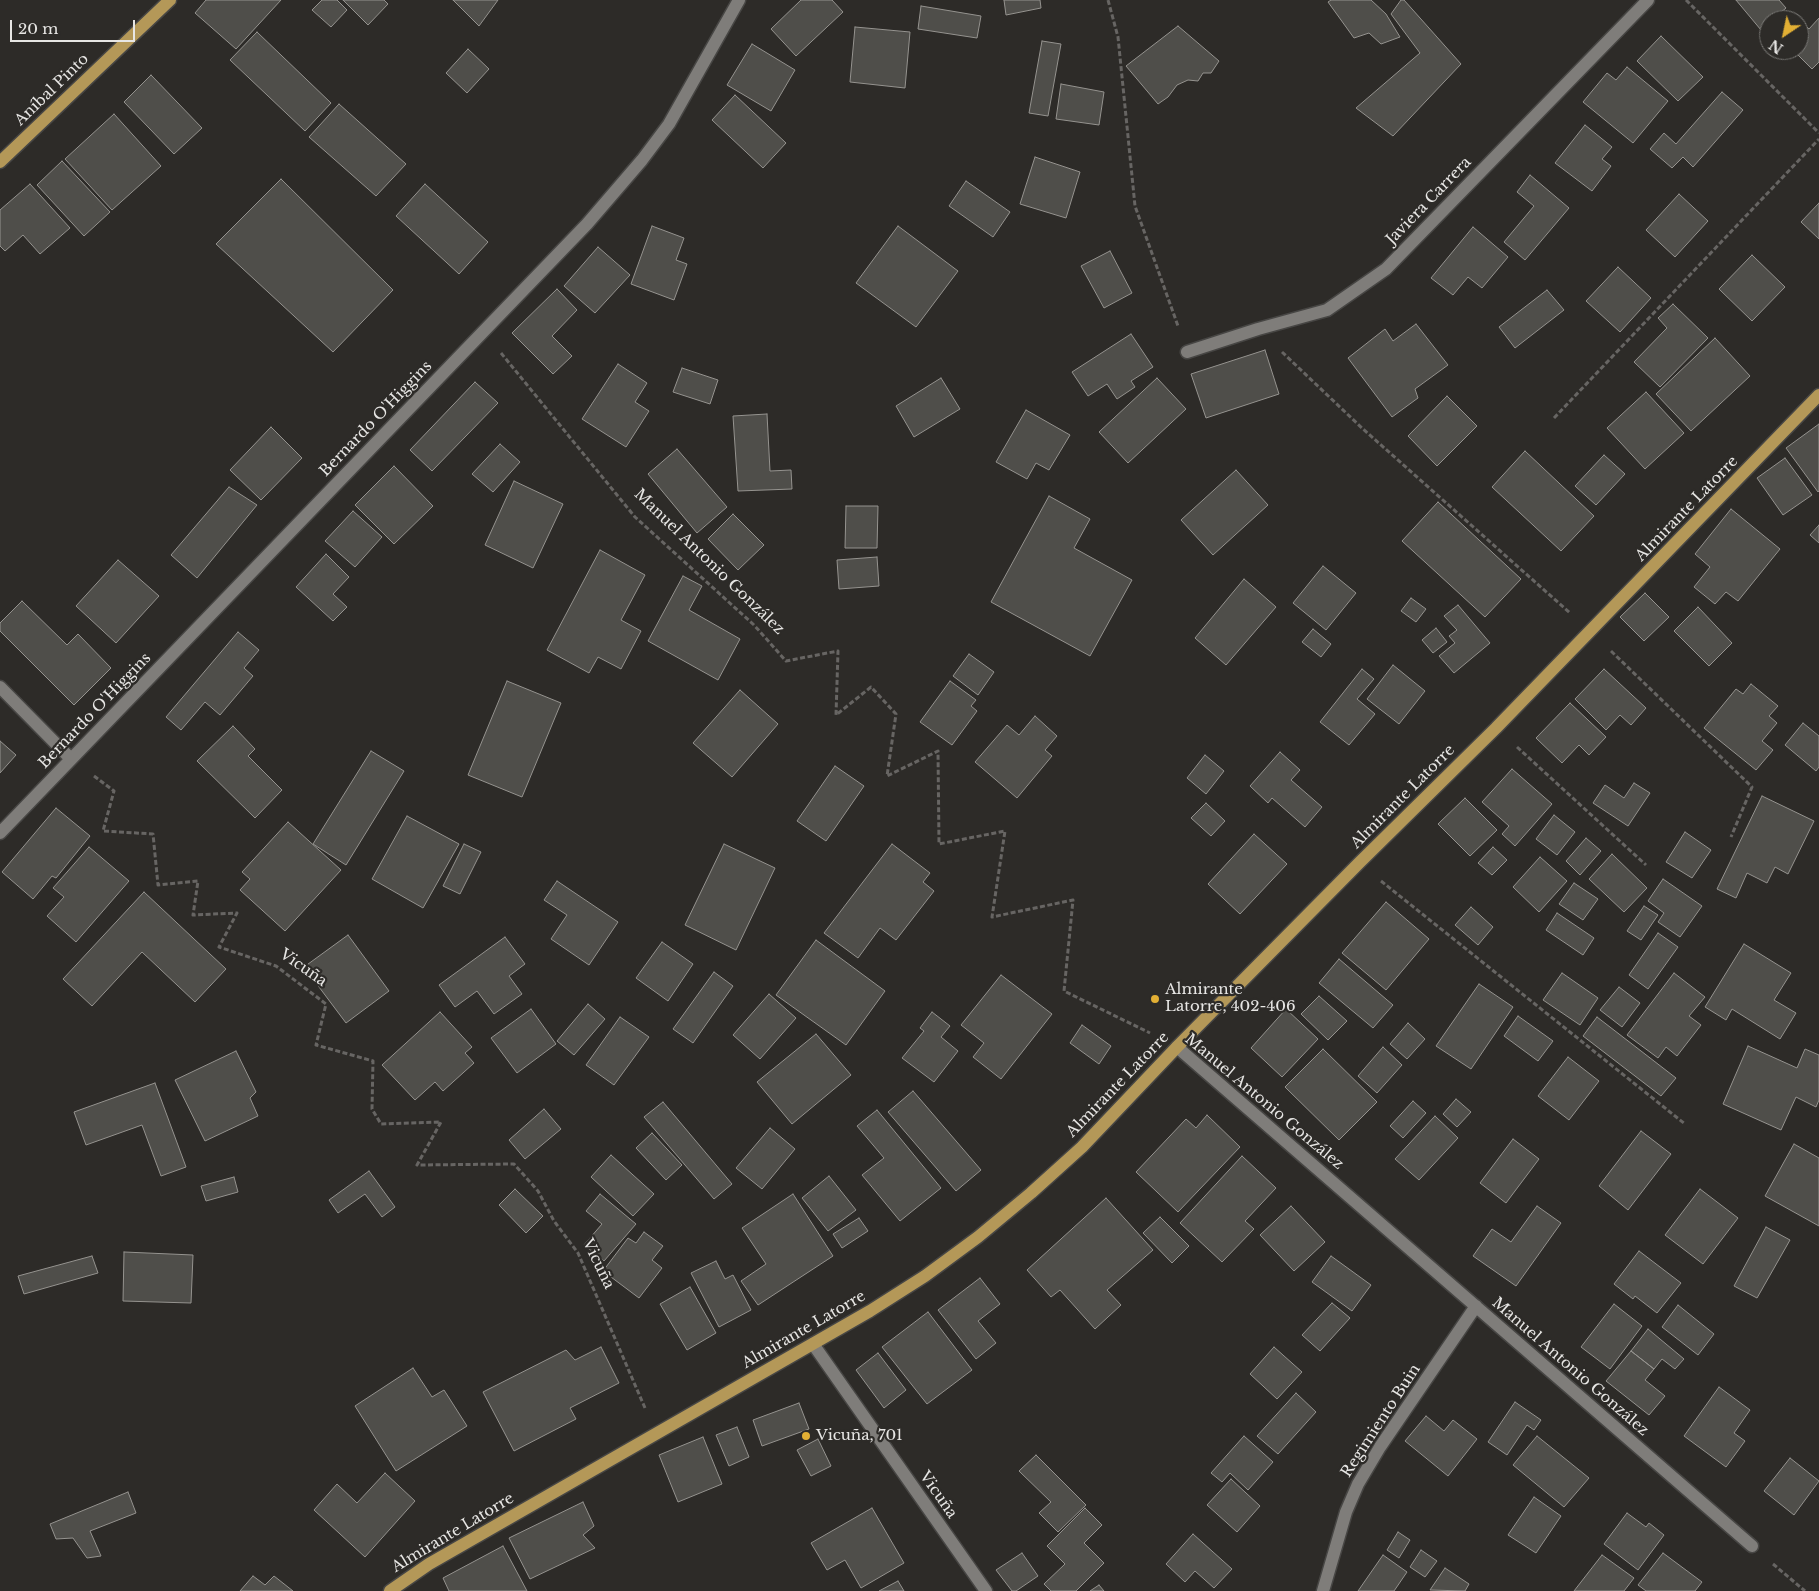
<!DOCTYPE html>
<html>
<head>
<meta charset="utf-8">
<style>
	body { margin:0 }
	#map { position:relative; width:1819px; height:1591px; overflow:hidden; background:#2d2b28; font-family:"Libre Baskerville",serif }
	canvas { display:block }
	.north { position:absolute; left:1759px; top:10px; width:50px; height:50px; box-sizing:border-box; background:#2d2b28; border:1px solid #777673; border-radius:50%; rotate:214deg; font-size:14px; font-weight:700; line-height:20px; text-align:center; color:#e7e6e4 }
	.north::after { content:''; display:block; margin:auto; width:18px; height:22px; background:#e2af34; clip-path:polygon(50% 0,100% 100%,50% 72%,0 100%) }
	.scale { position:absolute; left:10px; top:20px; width:125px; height:22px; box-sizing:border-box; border:2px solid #e7e6e4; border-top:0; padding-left:6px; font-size:15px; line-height:18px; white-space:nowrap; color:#e7e6e4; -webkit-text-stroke:4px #2d2b28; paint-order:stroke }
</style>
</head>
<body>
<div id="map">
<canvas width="1819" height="1591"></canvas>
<div class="north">N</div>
<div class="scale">20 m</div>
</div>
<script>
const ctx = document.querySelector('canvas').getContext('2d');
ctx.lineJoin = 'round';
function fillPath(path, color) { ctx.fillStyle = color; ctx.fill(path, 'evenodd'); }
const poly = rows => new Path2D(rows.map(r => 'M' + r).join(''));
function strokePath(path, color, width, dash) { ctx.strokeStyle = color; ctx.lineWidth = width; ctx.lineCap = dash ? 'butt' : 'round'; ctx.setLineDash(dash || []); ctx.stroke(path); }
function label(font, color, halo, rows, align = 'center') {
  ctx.font = font + ' "Libre Baskerville",serif'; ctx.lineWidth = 4.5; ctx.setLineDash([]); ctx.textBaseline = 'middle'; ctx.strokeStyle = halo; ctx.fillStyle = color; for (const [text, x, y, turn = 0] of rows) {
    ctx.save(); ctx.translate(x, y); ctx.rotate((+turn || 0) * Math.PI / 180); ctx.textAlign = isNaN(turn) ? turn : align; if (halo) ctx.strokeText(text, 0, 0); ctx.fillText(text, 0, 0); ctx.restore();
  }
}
const building = poly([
	[206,0,281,0,236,49,195,13,206,0],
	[322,0,337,0,347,10,331,27,312,10,322,0],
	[343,0,384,0,388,4,368,25,343,0],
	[453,0,498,0,479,26,453,0],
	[801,0,832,0,843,12,796,56,771,29,801,0],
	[1004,0,1040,0,1041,8,1006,15,1004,0],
	[1331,0,1371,0,1386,14,1400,37,1381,44,1369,33,1354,38,1328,2,1331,0],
	[1401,0,1404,0,1461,64,1393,136,1356,108,1420,53,1391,14,1401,0],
	[1736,0,1779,0,1786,8,1772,20,1769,20,1769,23,1761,30,1736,0],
	[921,6,981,16,977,38,918,29,921,6],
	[1796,16,1809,29,1819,18,1819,62,1812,69,1793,50,1799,50,1799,20,1792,20,1796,16],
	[1178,26,1219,61,1211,73,1203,73,1198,81,1188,80,1177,85,1168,97,1158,104,1126,66,1178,26],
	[855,27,910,32,905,88,850,82,855,27],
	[257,32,331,103,305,131,230,60,257,32],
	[1661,36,1703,77,1678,101,1637,61,1661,36],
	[1042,41,1061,44,1048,116,1029,113,1042,41],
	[752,44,795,70,771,111,727,85,752,44],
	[468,49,489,69,467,93,446,73,468,49],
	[1627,67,1668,101,1633,143,1583,102,1607,73,1616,80,1627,67],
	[151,75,202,128,174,154,124,102,151,75],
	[1061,84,1104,92,1099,125,1056,119,1061,84],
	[1722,92,1743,110,1693,167,1683,157,1672,168,1650,149,1664,133,1676,144,1722,92],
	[735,95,786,143,763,168,712,120,735,95],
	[339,104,406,164,376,196,309,137,339,104],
	[114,114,161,166,112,210,65,159,114,114],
	[1585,125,1612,147,1602,159,1611,166,1592,191,1555,163,1585,125],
	[1035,157,1080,172,1066,218,1020,204,1035,157],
	[62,161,110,212,84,236,37,185,62,161],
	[1530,175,1569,208,1525,260,1504,242,1534,206,1517,192,1530,175],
	[281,179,393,290,333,352,216,244,281,179],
	[966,181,1010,212,993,237,949,206,966,181],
	[30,184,70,228,40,254,23,235,5,251,0,246,0,210,30,184],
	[425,184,488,242,459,274,396,216,425,184],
	[1679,194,1708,221,1675,257,1646,230,1679,194],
	[1819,203,1819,239,1801,222,1819,203],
	[652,226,684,238,676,260,687,264,674,300,631,284,652,226],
	[898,226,958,271,916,327,856,283,898,226],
	[1473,227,1508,257,1482,288,1468,277,1453,295,1431,278,1473,227],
	[598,247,630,275,595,313,564,286,598,247],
	[1110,251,1132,293,1104,308,1081,266,1110,251],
	[1752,255,1785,287,1752,321,1719,289,1752,255],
	[1618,267,1651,298,1620,332,1586,301,1618,267],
	[557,289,577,310,552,336,572,356,553,374,512,333,557,289],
	[1547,290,1564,310,1515,348,1499,327,1547,290],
	[1673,304,1708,338,1660,387,1634,362,1667,328,1658,318,1673,304],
	[1416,324,1448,365,1415,389,1418,398,1392,417,1348,358,1385,329,1393,341,1416,324],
	[1131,334,1153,367,1131,381,1135,387,1117,399,1107,384,1088,396,1072,372,1131,334],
	[1715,338,1750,376,1691,431,1656,394,1715,338],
	[1265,350,1279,394,1206,418,1191,374,1265,350],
	[618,364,647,383,635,402,649,411,626,447,582,419,618,364],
	[682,368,718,380,710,404,673,392,682,368],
	[941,378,960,409,914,437,896,406,941,378],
	[1157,378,1186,409,1128,463,1099,432,1157,378],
	[475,382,498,403,432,471,410,450,475,382],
	[1646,392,1684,433,1645,469,1607,428,1646,392],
	[1447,396,1477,426,1437,466,1408,436,1447,396],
	[1026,410,1070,435,1049,470,1036,463,1027,479,996,462,1026,410],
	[767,414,770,471,791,470,792,489,738,491,733,416,767,414],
	[1819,424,1819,491,1818,492,1786,448,1819,424],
	[271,427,302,458,261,500,230,470,271,427],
	[500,444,520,462,493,492,472,474,500,444],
	[677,449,727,507,697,533,648,474,677,449],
	[1525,451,1594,516,1561,551,1492,487,1525,451],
	[1604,455,1625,474,1596,505,1575,486,1604,455],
	[1785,458,1812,495,1783,515,1757,478,1785,458],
	[394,466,433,506,394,544,355,505,394,466],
	[1236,470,1268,505,1213,555,1181,520,1236,470],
	[514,481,563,504,533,568,485,545,514,481],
	[229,487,257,505,197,578,171,555,229,487],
	[1049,496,1090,519,1074,548,1132,580,1090,656,991,602,1049,496],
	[1438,502,1521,579,1485,617,1402,541,1438,502],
	[846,506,878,506,877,548,845,548,846,506],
	[1731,509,1780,549,1738,601,1726,592,1715,604,1694,587,1710,567,1695,554,1731,509],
	[353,511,382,537,355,567,325,541,353,511],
	[733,514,764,545,738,570,708,539,733,514],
	[1819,525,1819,543,1810,535,1819,525],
	[600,550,645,575,621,620,641,631,621,669,598,657,589,673,547,650,600,550],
	[326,554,349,577,333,594,347,607,333,621,296,587,326,554],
	[877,557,879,586,839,589,837,560,877,557],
	[118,560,159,596,116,643,76,606,118,560],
	[1323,566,1356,593,1326,630,1293,603,1323,566],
	[683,576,702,586,689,610,740,639,718,680,648,641,683,576],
	[1244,579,1276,607,1226,665,1195,638,1244,579],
	[1645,593,1669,617,1644,641,1620,617,1645,593],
	[1411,598,1426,609,1416,622,1401,611,1411,598],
	[22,601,67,645,78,634,111,668,74,705,0,631,0,623,22,601],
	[1458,605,1490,643,1454,673,1439,656,1455,643,1449,636,1457,630,1444,616,1458,605],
	[1698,607,1732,643,1709,666,1674,631,1698,607],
	[1436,628,1447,642,1433,653,1422,640,1436,628],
	[1313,629,1331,644,1321,657,1302,642,1313,629],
	[238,632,259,650,244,668,253,676,220,715,205,702,181,730,166,717,238,632],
	[969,654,994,672,978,695,953,676,969,654],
	[1393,665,1425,691,1399,724,1367,699,1393,665],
	[1362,669,1374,679,1357,699,1375,714,1349,745,1320,722,1362,669],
	[1604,669,1646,708,1631,725,1620,715,1606,730,1575,699,1604,669],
	[507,681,561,703,522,797,468,775,507,681],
	[950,681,976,700,971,706,977,711,952,745,920,722,950,681],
	[1751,684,1778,706,1769,716,1777,723,1762,741,1773,750,1756,770,1704,728,1736,689,1743,694,1751,684],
	[740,690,778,724,732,777,693,743,740,690],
	[1570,703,1606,737,1589,755,1579,745,1562,763,1536,738,1570,703],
	[1035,716,1057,736,1045,750,1052,756,1017,798,975,762,1007,725,1019,735,1035,716],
	[1803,723,1819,736,1819,767,1816,771,1785,745,1803,723],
	[233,726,255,749,248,756,282,790,255,818,197,761,233,726],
	[0,741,16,755,0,773,0,741],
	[371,751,404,771,346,865,313,844,371,751],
	[1280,752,1300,770,1291,780,1322,807,1305,827,1272,798,1268,803,1250,786,1280,752],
	[1205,755,1224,771,1206,794,1187,778,1205,755],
	[835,766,864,786,826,841,797,821,835,766],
	[1512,769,1552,804,1515,846,1502,834,1509,826,1482,802,1512,769],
	[1634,783,1650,793,1628,826,1593,803,1605,785,1624,798,1634,783],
	[1762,796,1814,821,1788,874,1775,867,1767,883,1747,873,1736,898,1717,889,1762,796],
	[1465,798,1497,830,1470,856,1438,824,1465,798],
	[1206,803,1225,821,1211,836,1191,818,1206,803],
	[56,808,90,836,56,878,52,876,33,899,2,872,56,808],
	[1554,815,1575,832,1557,855,1536,839,1554,815],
	[407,816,459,844,423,908,372,879,407,816],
	[288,822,341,870,285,931,240,890,250,879,242,872,288,822],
	[1685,832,1711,850,1692,878,1666,862,1685,832],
	[1254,834,1287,864,1240,914,1208,884,1254,834],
	[1586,838,1601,851,1580,875,1566,861,1586,838],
	[464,844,481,852,460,894,443,886,464,844],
	[724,844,775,868,736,950,685,925,724,844],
	[892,844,930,873,923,882,934,891,896,940,880,928,858,958,824,933,892,844],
	[89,847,129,881,76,942,47,916,64,897,53,888,89,847],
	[1493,847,1507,860,1492,875,1478,863,1493,847],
	[1612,854,1647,888,1624,912,1589,879,1612,854],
	[1540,857,1567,881,1539,912,1513,887,1540,857],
	[1663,879,1702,906,1680,937,1658,922,1664,913,1648,901,1663,879],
	[557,881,618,922,589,965,551,939,567,915,544,900,557,881],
	[1574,883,1598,899,1583,920,1559,904,1574,883],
	[144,892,226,969,195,1002,142,952,92,1006,63,979,144,892],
	[1386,902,1429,939,1386,990,1342,953,1386,902],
	[1644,906,1658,915,1641,940,1627,931,1644,906],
	[1471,907,1493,927,1478,945,1455,925,1471,907],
	[1557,913,1594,938,1583,955,1546,930,1557,913],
	[1658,933,1678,947,1648,989,1629,975,1658,933],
	[348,935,389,991,346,1023,304,967,348,935],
	[505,937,525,964,509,976,522,994,494,1014,477,991,455,1007,439,985,505,937],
	[816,940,885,991,846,1045,776,995,816,940],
	[662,942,693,964,668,1001,636,978,662,942],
	[1744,944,1791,973,1774,1000,1796,1013,1780,1039,1732,1009,1726,1020,1705,1007,1744,944],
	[1339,959,1393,1005,1373,1028,1319,983,1339,959],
	[714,972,733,986,693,1043,673,1029,714,972],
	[1562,973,1598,998,1580,1025,1543,1000,1562,973],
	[1674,973,1705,997,1689,1016,1701,1025,1677,1056,1666,1047,1658,1058,1627,1035,1674,973],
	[1001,975,1052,1014,1001,1079,973,1057,984,1043,961,1025,1001,975],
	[1479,984,1513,1007,1471,1069,1436,1046,1479,984],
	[1619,987,1640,1003,1622,1027,1600,1010,1619,987],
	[769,994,796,1018,760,1059,733,1035,769,994],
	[1319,996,1347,1021,1328,1040,1301,1014,1319,996],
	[588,1004,605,1019,574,1055,557,1041,588,1004],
	[531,1009,556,1044,517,1073,491,1038,531,1009],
	[1286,1009,1318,1039,1282,1077,1251,1048,1286,1009],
	[440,1012,472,1047,465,1053,474,1063,443,1091,435,1082,415,1100,382,1065,440,1012],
	[932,1012,950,1026,941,1037,958,1051,934,1082,902,1058,924,1031,920,1028,932,1012],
	[1518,1016,1553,1041,1538,1061,1504,1036,1518,1016],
	[620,1017,649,1037,614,1085,586,1065,620,1017],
	[1597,1017,1676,1078,1661,1096,1583,1036,1597,1017],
	[1408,1023,1425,1039,1407,1059,1390,1044,1408,1023],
	[1082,1025,1111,1046,1099,1064,1070,1043,1082,1025],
	[816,1034,851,1075,792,1124,757,1082,816,1034],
	[1748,1046,1797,1068,1805,1049,1819,1055,1819,1100,1816,1107,1796,1097,1781,1130,1723,1104,1748,1046],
	[1383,1047,1402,1065,1377,1093,1358,1076,1383,1047],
	[1323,1049,1377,1102,1339,1140,1285,1087,1323,1049],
	[236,1051,256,1092,250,1098,258,1116,205,1141,175,1080,236,1051],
	[1568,1057,1599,1081,1569,1120,1538,1096,1568,1057],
	[155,1083,186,1167,161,1176,142,1125,86,1145,74,1112,155,1083],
	[913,1091,981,1170,956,1191,888,1112,913,1091],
	[1456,1099,1471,1112,1457,1127,1443,1114,1456,1099],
	[1413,1101,1426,1113,1403,1138,1390,1126,1413,1101],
	[663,1102,732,1184,714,1199,644,1117,663,1102],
	[544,1109,561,1129,525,1159,509,1140,544,1109],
	[877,1110,941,1188,900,1221,862,1175,884,1158,857,1126,877,1110],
	[1207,1115,1240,1147,1178,1212,1136,1172,1186,1119,1196,1128,1207,1115],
	[1435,1116,1458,1138,1419,1180,1395,1159,1435,1116],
	[770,1128,795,1149,762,1189,736,1168,770,1128],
	[1641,1131,1671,1154,1628,1210,1599,1186,1641,1131],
	[652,1133,682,1165,666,1180,636,1148,652,1133],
	[1513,1139,1539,1159,1506,1203,1480,1183,1513,1139],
	[1794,1144,1819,1158,1819,1226,1765,1196,1794,1144],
	[611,1155,654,1194,633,1216,591,1177,611,1155],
	[1242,1156,1276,1188,1245,1221,1254,1229,1222,1262,1180,1223,1242,1156],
	[369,1171,395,1207,382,1217,365,1194,338,1213,329,1200,369,1171],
	[829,1176,856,1210,828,1231,802,1198,829,1176],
	[234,1177,238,1192,206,1201,201,1186,234,1177],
	[515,1189,543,1216,526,1233,499,1205,515,1189],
	[1700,1189,1738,1218,1703,1264,1665,1235,1700,1189],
	[600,1194,636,1224,604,1261,584,1245,602,1224,586,1211,600,1194],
	[793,1194,833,1256,758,1305,741,1281,766,1264,742,1228,793,1194],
	[1106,1198,1153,1250,1107,1290,1121,1305,1095,1329,1060,1290,1051,1297,1027,1270,1106,1198],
	[1291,1206,1325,1242,1294,1271,1260,1235,1291,1206],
	[1537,1206,1561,1223,1516,1286,1473,1256,1492,1229,1511,1242,1537,1206],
	[1160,1217,1189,1246,1172,1263,1143,1233,1160,1217],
	[859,1218,868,1231,842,1248,833,1234,859,1218],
	[1766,1227,1790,1240,1757,1298,1734,1286,1766,1227],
	[644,1232,663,1246,652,1260,662,1268,639,1298,603,1271,628,1238,636,1243,644,1232],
	[1639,1251,1681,1283,1657,1313,1635,1296,1633,1299,1614,1284,1639,1251],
	[124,1252,193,1255,191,1303,123,1301,124,1252],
	[92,1256,98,1273,24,1294,18,1276,92,1256],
	[1331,1256,1371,1285,1352,1311,1312,1282,1331,1256],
	[716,1261,725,1279,733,1275,751,1310,719,1327,691,1273,716,1261],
	[980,1278,1000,1304,978,1321,996,1343,976,1359,938,1310,980,1278],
	[690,1287,716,1333,687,1350,660,1304,690,1287],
	[1332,1303,1350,1318,1320,1351,1302,1335,1332,1303],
	[1614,1304,1642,1326,1610,1369,1581,1347,1614,1304],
	[1678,1305,1714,1334,1698,1355,1662,1327,1678,1305],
	[928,1312,972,1370,927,1404,882,1347,928,1312],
	[1648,1329,1684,1359,1675,1369,1662,1359,1654,1369,1631,1351,1648,1329],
	[601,1347,619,1383,570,1408,576,1419,514,1451,483,1392,566,1350,575,1360,601,1347],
	[1274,1347,1302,1372,1277,1399,1250,1374,1274,1347],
	[1631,1351,1654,1369,1645,1380,1665,1396,1649,1415,1606,1381,1631,1351],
	[878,1353,906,1390,884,1408,856,1370,878,1353],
	[413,1368,432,1397,444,1390,467,1426,396,1471,355,1406,413,1368],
	[1719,1387,1750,1410,1734,1433,1745,1441,1726,1467,1684,1436,1719,1387],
	[1296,1393,1316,1412,1278,1454,1257,1436,1296,1393],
	[1515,1402,1541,1420,1534,1430,1527,1425,1507,1455,1488,1442,1515,1402],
	[799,1403,809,1429,762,1446,753,1420,799,1403],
	[1426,1416,1444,1431,1453,1420,1477,1439,1448,1476,1405,1441,1426,1416],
	[737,1427,749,1457,729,1466,716,1435,737,1427],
	[1244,1436,1273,1462,1248,1490,1230,1473,1222,1482,1211,1473,1244,1436],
	[1537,1436,1589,1478,1564,1507,1513,1465,1537,1436],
	[703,1437,722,1484,678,1502,659,1455,703,1437],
	[818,1439,831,1466,811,1476,797,1450,818,1439],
	[1036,1455,1086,1505,1058,1532,1039,1513,1051,1502,1019,1471,1036,1455],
	[1790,1458,1819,1481,1794,1515,1764,1491,1790,1458],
	[385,1473,415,1501,365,1557,314,1510,337,1484,357,1503,385,1473],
	[1231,1479,1260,1506,1237,1532,1207,1505,1231,1479],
	[128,1492,136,1513,90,1531,101,1556,87,1558,73,1538,56,1539,50,1524,128,1492],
	[1534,1497,1561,1516,1536,1553,1508,1535,1534,1497],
	[583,1502,594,1526,583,1535,595,1548,530,1579,509,1538,583,1502],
	[872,1508,904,1563,861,1588,845,1560,827,1570,811,1543,872,1508],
	[1085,1508,1102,1525,1084,1543,1104,1563,1076,1591,1051,1591,1044,1584,1065,1564,1047,1546,1085,1508],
	[1627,1513,1646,1527,1649,1523,1664,1535,1638,1570,1604,1544,1627,1513],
	[1398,1532,1410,1540,1399,1558,1387,1550,1398,1532],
	[1193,1534,1232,1569,1214,1588,1195,1571,1185,1582,1166,1564,1193,1534],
	[503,1546,527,1591,449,1591,443,1578,503,1546],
	[1421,1550,1437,1561,1425,1577,1410,1567,1421,1550],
	[1022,1553,1038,1576,1016,1591,1012,1591,996,1570,1022,1553],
	[1663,1553,1702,1582,1695,1591,1646,1591,1638,1585,1663,1553],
	[1383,1555,1407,1572,1394,1591,1358,1591,1383,1555],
	[1602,1555,1634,1578,1624,1591,1574,1591,1602,1555],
	[1445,1568,1469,1584,1465,1591,1430,1590,1445,1568],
	[253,1576,265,1585,274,1576,293,1591,240,1591,253,1576],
	[898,1581,904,1591,879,1591,898,1581],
	[1099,1585,1104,1591,1090,1591,1099,1585]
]);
const path = poly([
	[1108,0,1118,37,1135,206,1178,326],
	[1686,0,1819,133],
	[1282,352,1363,429,1570,613],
	[501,353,635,517,754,625,786,661,838,651,836,715,871,687,896,714,887,776,938,751,939,844,1005,831,992,917,1073,900,1064,991,1150,1033],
	[1554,418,1819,139],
	[1611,651,1752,787,1731,837],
	[1517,747,1646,865],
	[94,776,114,791,103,831,153,834,158,885,198,881,193,915,237,913,219,947,276,966,326,1004,316,1045,373,1061,372,1109,381,1124,441,1122,417,1165,514,1164,538,1191,554,1221,578,1253,645,1408],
	[1381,881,1685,1124],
	[1773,1564,1805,1591]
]);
const minor = poly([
	[1187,352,1258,329,1327,310,1386,269,1648,0],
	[0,687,71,759],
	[0,833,587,224,642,160,669,124,739,0],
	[1177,1047,1752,1546],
	[813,1344,986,1591],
	[1323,1591,1346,1512,1358,1484,1380,1447,1476,1306]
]);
const major = poly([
	[0,162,170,0],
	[390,1591,429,1564,870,1311,925,1276,978,1237,1031,1193,1082,1147,1177,1047,1359,863,1496,728,1819,395]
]);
const markers = [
	[1155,999,5,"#e2af34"],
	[806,1436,5,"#e2af34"]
];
const streetNames = [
	["Aníbal Pinto",52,90,-44],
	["Javiera Carrera",1429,201,-46],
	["Bernardo O'Higgins",376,419,-46],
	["Almirante Latorre",1687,509,-46],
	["Manuel Antonio González",709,562,44],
	["Bernardo O'Higgins",95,711,-46],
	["Almirante Latorre",1403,797,-45],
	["Vicuña",303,968,35],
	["Almirante Latorre",1118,1085,-46],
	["Manuel Antonio González",1264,1102,40],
	["Vicuña",598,1264,64],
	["Almirante Latorre",804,1330,-30],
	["Manuel Antonio González",1570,1367,41],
	["Regimiento Buin",1381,1421,-57],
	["Vicuña",938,1495,55],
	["Almirante Latorre",453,1533,-31]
];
const poiNames = [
	["Almirante",1165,990],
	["Latorre, 402-406",1165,1007],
	["Vicuña, 701",816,1436]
];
fillPath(building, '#4f4e4a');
strokePath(building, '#95938f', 1);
strokePath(minor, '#474644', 15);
strokePath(major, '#474644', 15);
strokePath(path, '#676563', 3, [5, 2.5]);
strokePath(minor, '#7f7d7a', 12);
strokePath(major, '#b49858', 12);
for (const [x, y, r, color] of markers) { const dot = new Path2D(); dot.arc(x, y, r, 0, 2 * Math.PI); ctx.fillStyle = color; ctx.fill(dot); strokePath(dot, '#2d2b28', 2); }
label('15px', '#e7e6e4', '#2d2b28', streetNames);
label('15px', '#e7e6e4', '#2d2b28', poiNames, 'left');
</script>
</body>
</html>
